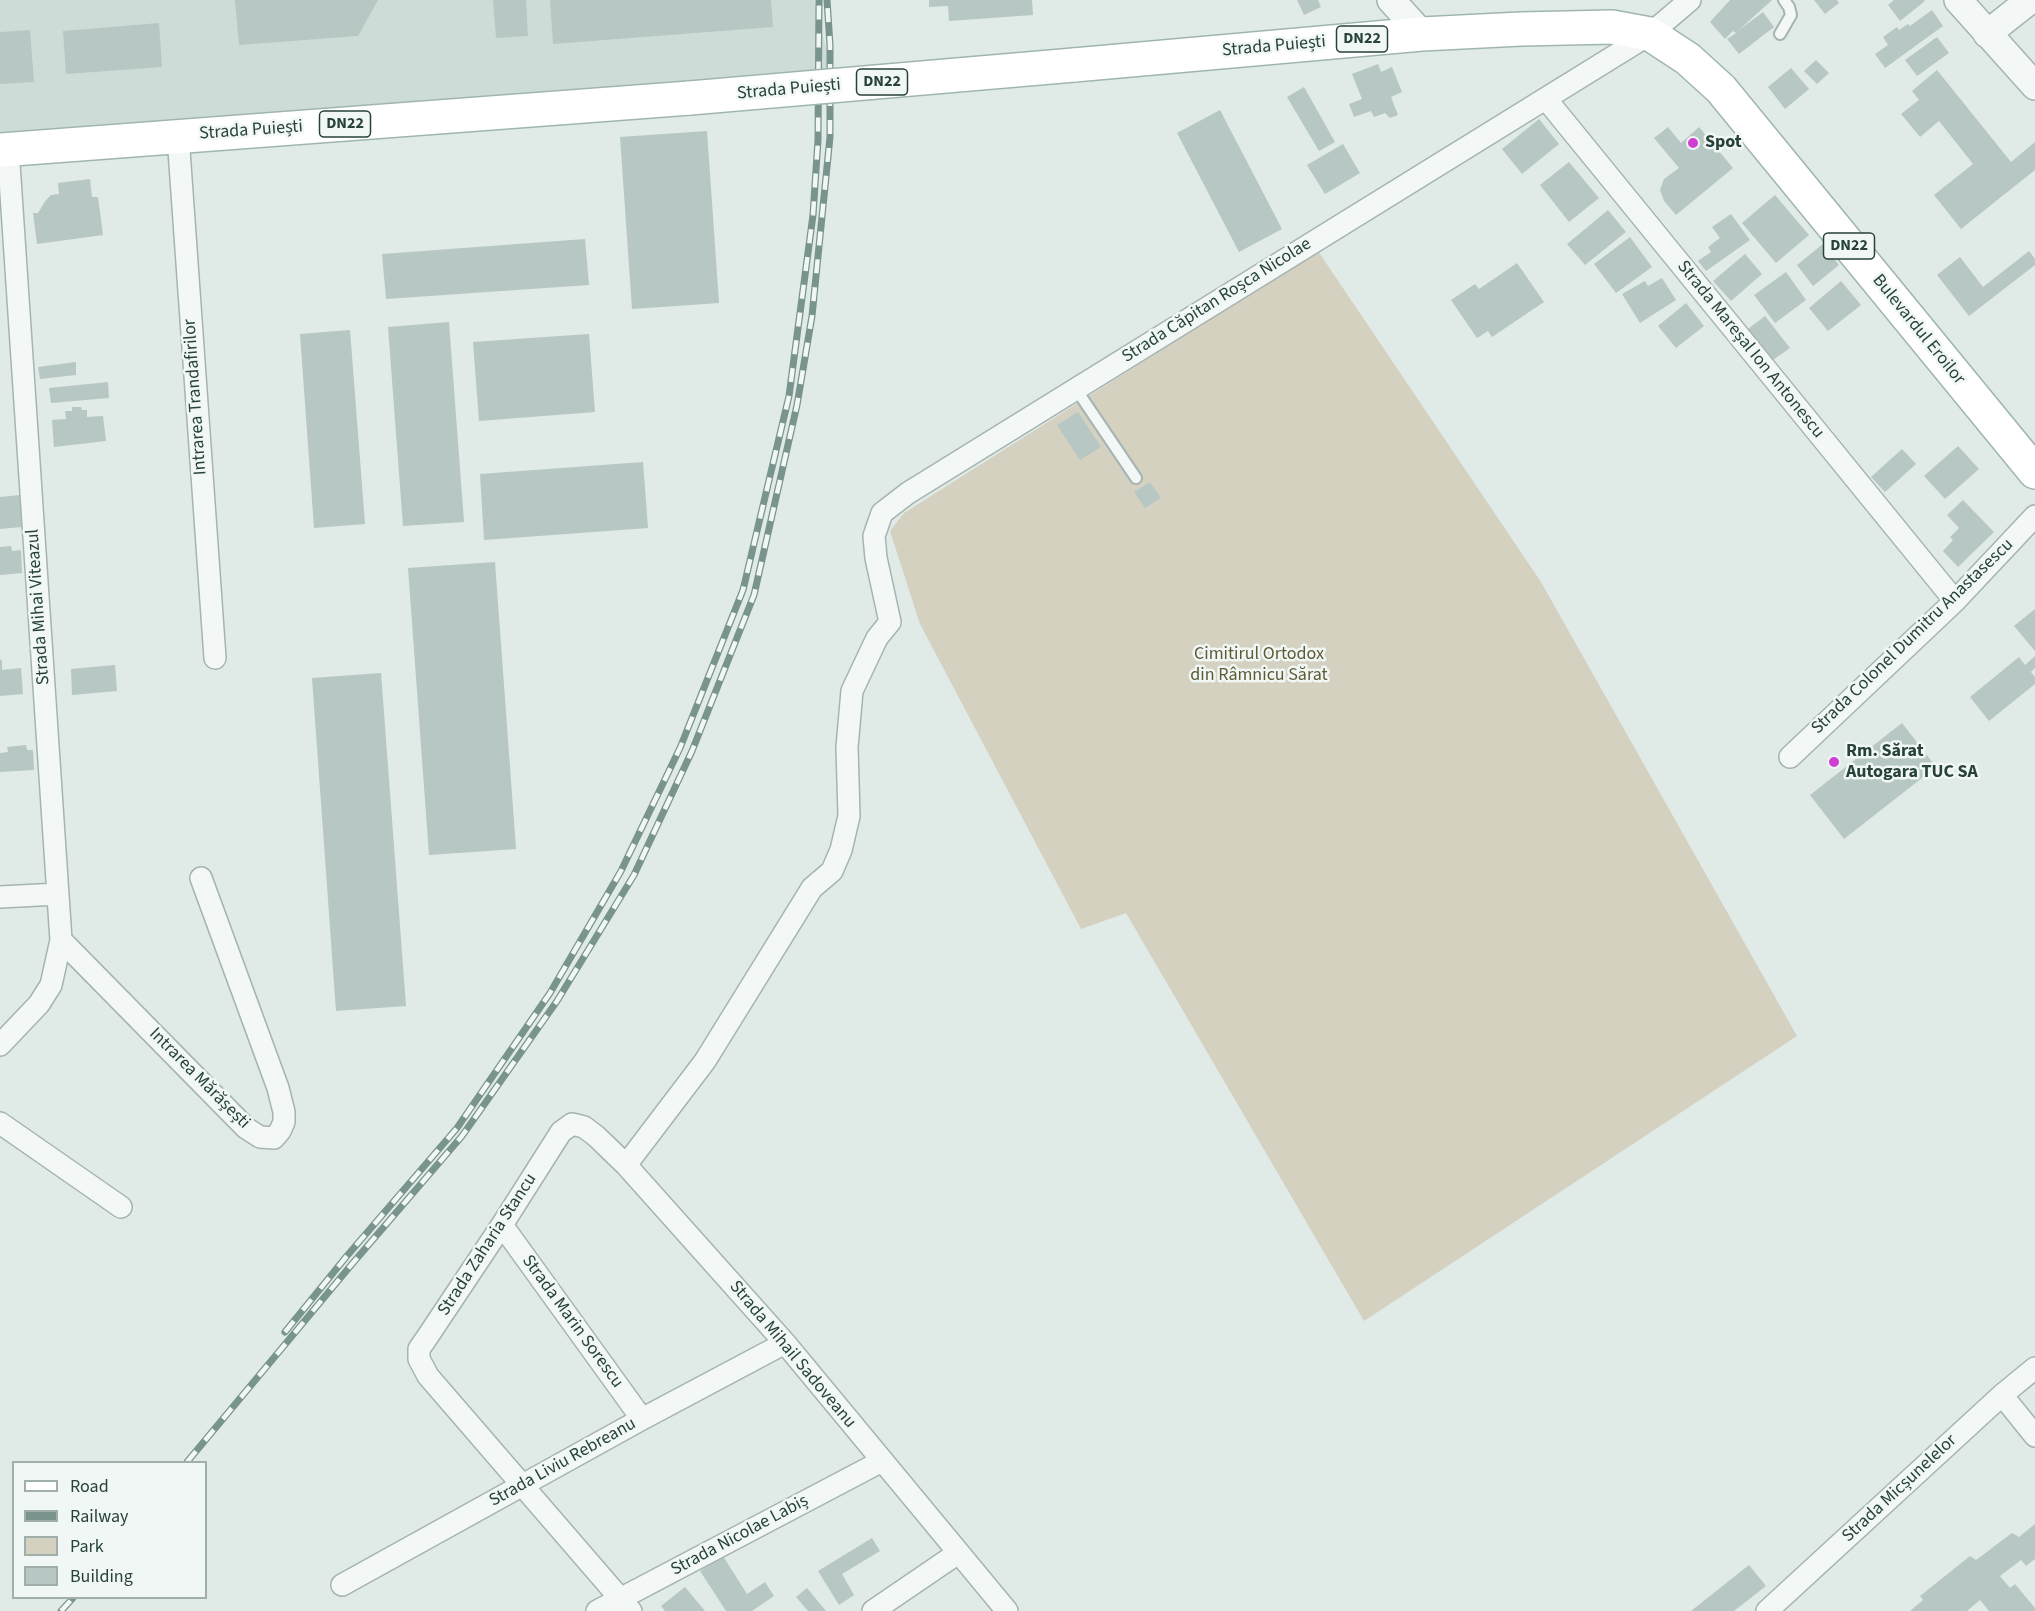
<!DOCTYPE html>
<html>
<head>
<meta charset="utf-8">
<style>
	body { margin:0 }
	#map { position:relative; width:2035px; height:1611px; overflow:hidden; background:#e0eae7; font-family:"Source Sans 3",sans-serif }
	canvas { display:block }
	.legend { position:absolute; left:12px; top:1461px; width:195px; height:138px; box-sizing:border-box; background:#f0f7f5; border:2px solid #a0afab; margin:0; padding:8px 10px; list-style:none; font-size:18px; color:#28423b }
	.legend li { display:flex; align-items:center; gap:12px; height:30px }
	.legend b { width:30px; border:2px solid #a0afab }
</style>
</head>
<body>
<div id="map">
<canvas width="2035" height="1611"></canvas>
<ul class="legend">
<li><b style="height:8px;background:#fff"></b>Road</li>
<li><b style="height:8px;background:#79948d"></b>Railway</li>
<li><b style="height:16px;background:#d4d1c1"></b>Park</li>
<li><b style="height:16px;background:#b7c7c3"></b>Building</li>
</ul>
</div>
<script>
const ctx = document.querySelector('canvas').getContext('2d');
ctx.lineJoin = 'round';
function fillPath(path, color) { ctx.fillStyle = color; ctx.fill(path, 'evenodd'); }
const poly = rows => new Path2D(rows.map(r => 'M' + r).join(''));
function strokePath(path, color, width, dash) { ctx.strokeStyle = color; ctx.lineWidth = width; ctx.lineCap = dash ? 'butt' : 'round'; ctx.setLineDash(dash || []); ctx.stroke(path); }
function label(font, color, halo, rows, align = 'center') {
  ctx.font = font + ' "Source Sans 3",sans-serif'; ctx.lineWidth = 5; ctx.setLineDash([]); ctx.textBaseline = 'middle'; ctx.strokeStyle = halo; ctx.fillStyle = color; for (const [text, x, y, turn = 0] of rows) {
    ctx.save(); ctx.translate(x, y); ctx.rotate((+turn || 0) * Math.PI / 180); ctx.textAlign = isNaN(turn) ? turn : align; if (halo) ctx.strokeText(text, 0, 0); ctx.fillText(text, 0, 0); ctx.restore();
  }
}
const built = poly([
	[0,0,814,0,838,96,0,158]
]);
const green = poly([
	[1318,251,1541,582,1797,1036,1364,1321,1126,913,1081,929,920,624,890,531,904,513]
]);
const building = poly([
	[235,0,378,0,358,36,239,45],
	[493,0,526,0,528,36,496,38],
	[550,0,771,0,773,27,553,44],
	[929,0,1032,0,1033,15,949,21,948,6,929,7],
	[1297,0,1318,0,1321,7,1304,15],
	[1730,0,1772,0,1739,30,1763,12,1774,27,1739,54,1727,39,1736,33,1733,31,1725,39,1710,22],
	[1814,0,1837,0,1839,3,1825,14],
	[1894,0,1924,0,1925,1,1900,21,1888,5],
	[1932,10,1943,26,1885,68,1875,54,1888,45,1883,37,1897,27,1899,30,1908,24,1910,26],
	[159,23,162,67,66,74,63,31],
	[30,30,34,82,0,84,0,32],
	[1937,37,1949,53,1917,76,1905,60],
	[1816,60,1829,73,1817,84,1804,71],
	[1378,64,1381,72,1392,67,1402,92,1391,97,1398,115,1390,118,1385,113,1374,117,1371,111,1354,117,1349,104,1362,99,1352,74],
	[1791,68,1809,89,1785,109,1768,87],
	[1937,70,2011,162,2035,142,2035,170,1961,229,1934,195,1973,164,1939,121,1920,137,1901,114,1919,100,1912,91],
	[1304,87,1335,142,1319,151,1287,97],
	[1220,110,1282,229,1239,252,1177,133],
	[1539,119,1559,144,1522,174,1502,149],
	[1668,127,1681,143,1699,127,1733,168,1676,215,1664,201,1660,190,1664,179,1679,168,1654,138],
	[707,131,719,303,632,309,620,137],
	[1343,144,1360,173,1325,194,1307,165],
	[1569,162,1599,198,1569,222,1540,185],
	[90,179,92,197,98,197,103,235,37,244,33,213,38,213,46,200,51,195,59,194,58,183],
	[1775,195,1809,235,1776,263,1742,223],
	[1608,210,1626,232,1585,265,1567,244],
	[1731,214,1750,240,1706,271,1698,261,1711,252,1708,247,1720,238,1712,227],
	[1630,237,1652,267,1616,293,1594,264],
	[585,239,589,285,386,299,382,254],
	[1823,244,1839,265,1813,286,1797,265],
	[2029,251,2035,259,2035,265,1969,316,1937,275,1960,257,1983,287],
	[1745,254,1762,274,1731,301,1713,281],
	[1517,263,1544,302,1492,337,1488,331,1477,338,1451,300,1475,284,1479,289],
	[1786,272,1806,300,1775,323,1754,295],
	[1662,278,1676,300,1640,323,1622,294,1645,281,1648,286],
	[1841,281,1861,305,1828,331,1809,308],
	[1686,303,1704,326,1676,348,1658,326],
	[1765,316,1790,348,1773,360,1748,329],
	[449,322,464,522,403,526,388,327],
	[350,330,365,524,314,528,300,334],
	[589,334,595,412,479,421,473,342],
	[76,362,76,375,40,379,38,367],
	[108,382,109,398,51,403,49,388],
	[72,407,81,407,82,410,87,410,87,417,103,416,106,441,54,447,52,420,66,419,65,411,72,411],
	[1078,412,1101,447,1080,460,1057,425],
	[1958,446,1979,469,1945,499,1924,476],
	[1902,449,1916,464,1885,492,1871,477],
	[643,462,648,528,484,540,480,474],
	[1150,482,1161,498,1145,508,1134,492],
	[20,495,22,527,0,529,0,497],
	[1963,500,1994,532,1958,567,1943,551,1953,540,1950,537,1959,528,1947,515],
	[11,546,12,551,21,550,22,573,0,575,0,547],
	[495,562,516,849,429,855,408,568],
	[2035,609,2035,651,2014,626],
	[2035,656,2035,668,2031,672,2035,677,2035,684,1989,721,1970,697,2019,657,2025,665],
	[0,660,2,660,2,670,21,668,23,694,0,696],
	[115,665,117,691,72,695,71,669],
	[381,673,406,1006,336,1011,312,678],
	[1902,723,1936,767,1844,839,1810,795],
	[26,745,27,750,33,750,34,770,0,772,0,753,8,752,7,747],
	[2035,1524,2035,1559,2026,1566,2021,1560,2000,1576,2010,1588,2015,1584,2035,1608,2035,1611,1989,1611,1980,1600,1967,1611,1910,1611,1923,1600,1920,1596,1970,1556,1976,1560,2012,1533,2019,1537],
	[872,1538,880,1551,842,1574,854,1595,839,1605,818,1571],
	[723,1556,747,1594,765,1582,774,1596,752,1611,726,1611,700,1571],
	[1749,1565,1766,1586,1734,1611,1691,1611],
	[685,1587,705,1611,665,1611,661,1606],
	[807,1588,826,1611,808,1611,796,1597]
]);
const service = poly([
	[1780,34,1791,15,1789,7,1784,0],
	[1076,389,1136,478]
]);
const minor = poly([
	[1546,99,1955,601],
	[178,136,215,658],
	[1790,757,1955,601,2035,516],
	[0,897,58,894],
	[61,940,246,1128,260,1137,274,1138,280,1131,284,1122,284,1112,278,1088,201,878],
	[0,1045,39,1004,51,985,61,940,8,149],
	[0,1123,121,1207],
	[626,1165,705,1061,812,888,832,871,841,850,849,816,847,747,852,691,877,638,890,622,876,558,874,536,882,513,908,493,1076,389,1650,34,1690,0],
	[502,1225,642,1419],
	[2002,1395,2035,1436],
	[342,1585,642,1419,785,1343],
	[597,1611,882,1461],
	[631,1611,428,1376,419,1359,419,1349,426,1339,502,1225,561,1132,572,1124,584,1127,596,1136,626,1165,785,1343,1007,1611],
	[873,1611,958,1553],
	[1767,1611,2002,1395,2035,1368]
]);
const tertiary = poly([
	[1391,0,1422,34],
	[1958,0,2035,86],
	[1987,34,2030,0]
]);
const primary = poly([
	[1074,65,1422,34,1521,29,1612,27,1650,34,1688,59,1721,89,2035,472],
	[0,150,690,98]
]);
const rail = poly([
	[285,1332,346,1257,457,1128,550,993,621,871,680,748,743,590,789,396,813,215,818,140,819,0],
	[187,1462,352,1264,462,1136,557,1001,634,875,692,751,754,595,797,405,812,316,830,137,830,45,827,0],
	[61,1611,73,1598]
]);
const primaryBridge = poly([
	[690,98,1074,65]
]);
const markers = [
	[1693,143,6,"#d03fd4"],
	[1834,762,6,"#d03fd4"]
];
const shields = [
	[1362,39,51],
	[882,82,51],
	[345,124,51],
	[1849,246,51]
];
const shieldNames = [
	["DN22",1362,39],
	["DN22",882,82],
	["DN22",345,124],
	["DN22",1849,246]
];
const streetNames = [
	["Strada Puiești",1274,47,-5],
	["Strada Puiești",789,90,-5],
	["Strada Puiești",251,131,-4],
	["Strada Căpitan Roșca Nicolae",1217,301,-32],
	["Bulevardul Eroilor",1918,330,51],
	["Strada Mareșal Ion Antonescu",1750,350,51],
	["Intrarea Trandafirilor",196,397,-94],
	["Strada Mihai Viteazul",39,607,-94],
	["Strada Colonel Dumitru Anastasescu",1913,637,-44],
	["Intrarea Mărășești",199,1079,45],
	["Strada Zaharia Stancu",488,1245,-57],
	["Strada Marin Sorescu",572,1322,54],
	["Strada Mihail Sadoveanu",792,1355,50],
	["Strada Liviu Rebreanu",563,1463,-29],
	["Strada Micșunelelor",1900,1489,-43],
	["Strada Nicolae Labiș",740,1536,-28]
];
const poiNames = [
	["Spot",1705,143],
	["Rm. Sărat",1846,752],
	["Autogara TUC SA",1846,773]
];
const parkNames = [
	["Cimitirul Ortodox",1259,655],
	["din Râmnicu Sărat",1259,676]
];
fillPath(built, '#cedcd7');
fillPath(green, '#d4d1c1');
fillPath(building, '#b7c7c3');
strokePath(service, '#a5b4b0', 14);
strokePath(minor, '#a5b4b0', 24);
strokePath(tertiary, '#a5b4b0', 30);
strokePath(primary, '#9fb6af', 36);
strokePath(service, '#f3f8f7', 10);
strokePath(minor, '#f3f8f7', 21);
strokePath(tertiary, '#f3f8f7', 27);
strokePath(primary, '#fff', 33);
strokePath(rail, '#79948d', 7);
strokePath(rail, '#f0f7f5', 4.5, [14]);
strokePath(primaryBridge, '#9fb6af', 36, []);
strokePath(primaryBridge, '#fff', 33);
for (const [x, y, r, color] of markers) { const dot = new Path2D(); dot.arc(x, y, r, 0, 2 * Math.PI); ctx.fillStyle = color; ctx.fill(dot); strokePath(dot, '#f0f7f5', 2); }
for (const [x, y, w] of shields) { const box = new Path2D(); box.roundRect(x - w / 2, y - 13, w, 26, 4.5); ctx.fillStyle = '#f0f7f5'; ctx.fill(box); strokePath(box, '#28423b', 1.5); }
label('bold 16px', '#28423b', null, shieldNames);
label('18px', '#28423b', '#f0f7f5', streetNames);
label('bold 18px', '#28423b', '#f0f7f5', poiNames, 'left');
label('18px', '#5e5b34', '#f0f7f5', parkNames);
</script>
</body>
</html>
